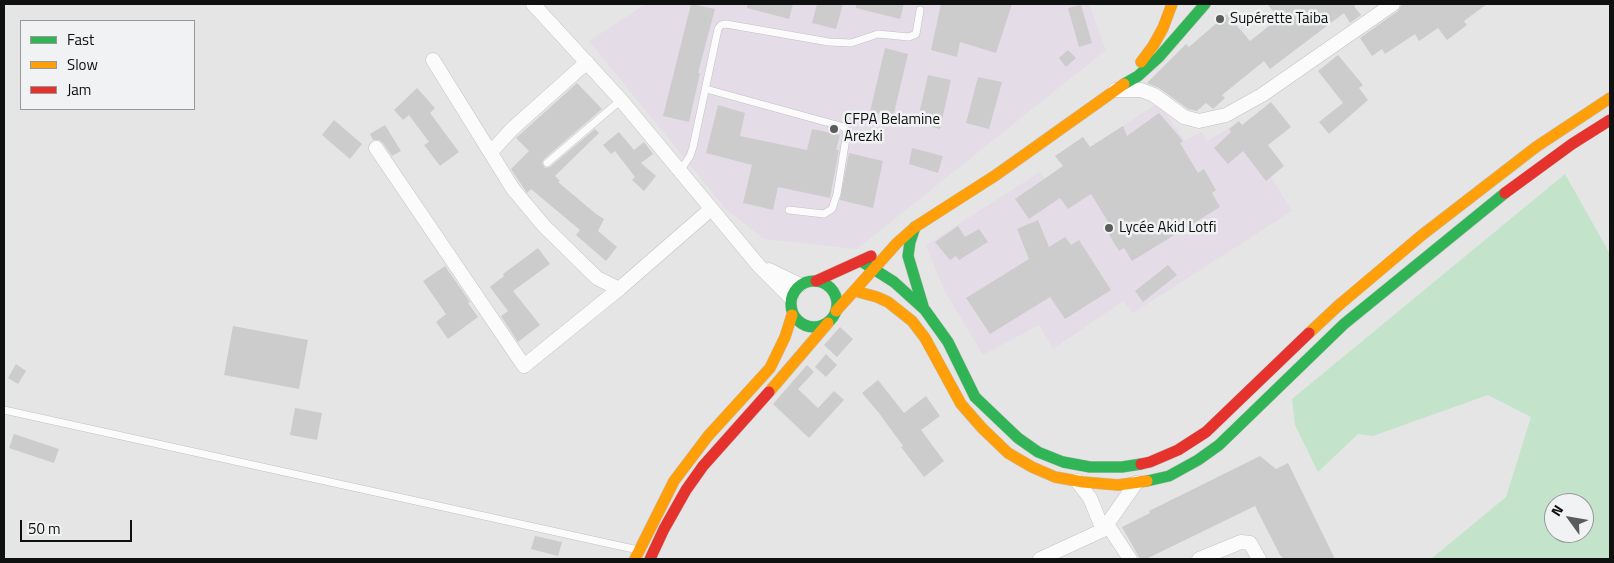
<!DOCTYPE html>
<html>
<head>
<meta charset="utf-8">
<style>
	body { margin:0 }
	#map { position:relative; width:1614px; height:563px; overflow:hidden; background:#e5e5e5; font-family:"Titillium Web",sans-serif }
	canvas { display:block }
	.frame { position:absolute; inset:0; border:5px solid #0f1010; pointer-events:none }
	.legend { position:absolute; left:20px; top:20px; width:175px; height:90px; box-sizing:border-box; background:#f1f2f3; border:1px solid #979898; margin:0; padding:6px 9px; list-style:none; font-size:15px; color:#0f1010 }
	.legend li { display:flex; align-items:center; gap:10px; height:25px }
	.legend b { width:25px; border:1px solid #979898 }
	.north { position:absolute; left:1544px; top:493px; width:50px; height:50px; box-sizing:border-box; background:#f1f2f3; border:1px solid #979898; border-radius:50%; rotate:302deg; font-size:14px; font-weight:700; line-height:20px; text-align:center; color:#0f1010 }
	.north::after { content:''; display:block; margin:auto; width:18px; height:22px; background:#5a5b5b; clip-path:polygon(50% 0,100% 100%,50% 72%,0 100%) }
	.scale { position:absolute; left:20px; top:520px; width:112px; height:22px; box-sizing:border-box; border:2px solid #0f1010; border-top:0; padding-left:6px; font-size:15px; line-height:18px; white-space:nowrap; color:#0f1010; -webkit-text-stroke:4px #f1f2f3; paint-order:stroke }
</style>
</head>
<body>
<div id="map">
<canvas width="1614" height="563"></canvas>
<div class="frame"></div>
<ul class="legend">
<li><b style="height:6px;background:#30b455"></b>Fast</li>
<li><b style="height:6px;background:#ff9f0a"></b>Slow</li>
<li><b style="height:6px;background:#e5322d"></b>Jam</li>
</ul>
<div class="north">N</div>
<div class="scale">50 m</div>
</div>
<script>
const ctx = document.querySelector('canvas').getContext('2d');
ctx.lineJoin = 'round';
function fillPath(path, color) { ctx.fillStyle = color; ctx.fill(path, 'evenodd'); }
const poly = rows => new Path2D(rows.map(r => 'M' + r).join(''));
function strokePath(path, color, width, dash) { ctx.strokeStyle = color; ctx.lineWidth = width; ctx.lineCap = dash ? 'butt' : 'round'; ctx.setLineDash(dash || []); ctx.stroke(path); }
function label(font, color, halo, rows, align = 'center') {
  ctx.font = font + ' "Titillium Web",sans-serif'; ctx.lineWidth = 5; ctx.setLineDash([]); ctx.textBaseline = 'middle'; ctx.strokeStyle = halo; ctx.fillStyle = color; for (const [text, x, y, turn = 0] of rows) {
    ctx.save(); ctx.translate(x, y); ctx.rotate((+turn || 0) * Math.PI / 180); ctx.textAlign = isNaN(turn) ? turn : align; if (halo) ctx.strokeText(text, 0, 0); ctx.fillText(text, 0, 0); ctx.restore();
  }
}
const education = poly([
	[646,4,1089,4,1106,50,857,249,764,239,726,209,589,41],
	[1158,103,1185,141,1201,132,1207,141,1238,123,1292,211,1133,313,1123,301,1053,349,1039,325,983,355,944,290,926,245,1040,172,1045,179,1063,166,1055,156,1083,137,1090,147]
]);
const green = poly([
	[1565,174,1610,254,1610,559,1431,559,1506,497,1531,417,1488,395,1373,436,1358,434,1318,472,1295,425,1292,399],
	[1554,503,1584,503,1584,533,1554,533]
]);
const building = poly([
	[691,4,715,9,698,73,700,73,689,122,663,116],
	[747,4,793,4,789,19,747,8],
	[817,4,843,4,836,29,812,23],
	[856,4,904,4,900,19,856,8],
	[941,4,1012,4,996,53,960,42,957,57,931,50],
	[1267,4,1357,4,1354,6,1361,15,1350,23,1344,13,1270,69,1264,61,1222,95,1225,98,1213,109,1206,103,1197,111,1188,109,1159,88,1147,83,1186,44,1189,47,1227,14,1250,41,1279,18],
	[1402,4,1487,4,1464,21,1467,25,1447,40,1438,28,1419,41,1415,34,1385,54,1382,49,1372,56,1360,38,1398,11],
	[1081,5,1092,43,1079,47,1068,8],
	[885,48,908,54,893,117,870,112],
	[1068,50,1076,58,1066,67,1059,58],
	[1338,55,1363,85,1359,88,1368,100,1329,134,1319,122,1343,103,1318,71],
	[928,75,951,80,940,129,917,123],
	[978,77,1002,82,989,129,966,123],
	[577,83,602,109,544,159,542,163,545,168,550,167,595,129,599,133,555,176,560,181,558,182,596,214,604,219,598,231,617,247,606,261,576,235,580,230,531,189,527,193,511,169,529,151,516,138],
	[417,88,435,108,430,113,459,152,440,166,424,145,429,142,409,115,403,120,394,110],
	[1271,102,1291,127,1268,145,1284,166,1266,181,1243,151,1228,164,1214,148,1231,132,1229,129,1239,121,1242,125],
	[718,105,745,113,740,136,807,150,812,129,840,135,836,150,839,150,830,198,778,187,773,210,743,203,752,165,706,153],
	[1159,113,1183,141,1180,143,1198,173,1204,169,1216,190,1212,193,1220,207,1132,261,1124,248,1119,251,1105,228,1110,225,1091,194,1068,209,1060,198,1029,219,1015,199,1063,166,1055,156,1083,137,1090,147,1123,126,1127,136],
	[334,120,362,144,350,159,322,135],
	[385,125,401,151,392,156,383,143,379,140,373,140,370,134],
	[619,132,634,150,644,142,653,154,641,163,656,176,644,191,632,180,635,177,615,151,611,154,603,145],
	[912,148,943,156,938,173,909,164],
	[849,153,883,161,873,208,840,200],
	[1038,220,1049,247,1065,237,1071,245,1079,240,1111,290,1065,319,1050,297,990,334,966,298,1029,259,1017,229],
	[958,226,965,237,979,229,988,242,959,260,956,256,950,260,935,242],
	[538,248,550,264,513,291,540,325,518,342,501,316,508,311,490,287,504,276,503,274],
	[1168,265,1177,275,1143,302,1135,291],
	[445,266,470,302,468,303,478,317,448,339,436,322,446,314,423,281],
	[233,326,308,340,299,389,224,375],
	[840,327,853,339,837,357,824,345],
	[826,354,837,365,826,377,815,367],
	[16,364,26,371,18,384,8,378],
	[807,365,814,372,798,389,818,408,834,391,844,400,809,438,773,404],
	[878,380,904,413,926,396,940,416,921,430,944,461,924,477,901,447,903,446,879,413,862,393],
	[295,408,322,413,317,440,290,435],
	[14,434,59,449,54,463,9,448],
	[1260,456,1276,469,1288,463,1335,559,1284,559,1280,555,1255,506,1146,559,1140,559,1122,527,1150,513,1149,511],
	[535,536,562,542,558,556,531,549]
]);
const lane = poly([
	[706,89,844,127,847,132,837,194,832,209,824,214,789,210],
	[547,163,621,100],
	[680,171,690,156,693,147,718,29,721,25,726,24,829,42,851,43,878,34,909,37,916,34,920,10],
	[4,410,638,550]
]);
const street = poly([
	[533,4,621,100,759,266,791,298],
	[433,60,513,189,544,226,597,278,619,289],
	[1115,90,1141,90,1154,95,1184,117,1199,121,1226,115,1262,95,1393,4],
	[376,148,524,366,619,289,711,209],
	[491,152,512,129,587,62],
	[769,270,800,285],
	[1077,481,1090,498,1103,530,1136,483],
	[1107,524,1130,559],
	[1040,559,1103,530],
	[1199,559,1241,542,1250,543,1259,559]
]);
const fast = poly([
	[1124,84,1138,76,1159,57,1205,4],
	[915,227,910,242,908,256,923,306],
	[861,261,894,282,925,310,948,342,975,397,1018,438,1038,452,1063,462,1090,467,1122,467,1141,464],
	'791 304a23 23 0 1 1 46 0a23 23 0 1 1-46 0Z',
	[1147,481,1169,476,1198,460,1219,445,1344,324,1505,193]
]);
const slow = poly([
	[1141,62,1153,46,1163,28,1172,4],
	[855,291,877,297,888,302,912,321,925,338,961,404,982,428,1008,453,1032,467,1055,477,1083,482,1118,485,1147,481],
	[836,311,897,243,915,227,996,175,1124,84],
	[1309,333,1339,305,1422,235,1536,147,1610,98],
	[769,392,828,323],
	[635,559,674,481,708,436,770,368,785,337,792,315]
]);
const jam = poly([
	[1505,193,1572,144,1610,120],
	[816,281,871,256],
	[1141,464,1150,462,1178,450,1206,432,1309,333],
	[650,559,664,529,686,490,703,466,769,392]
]);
const markers = [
	[1220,19,5,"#5a5b5b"],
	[834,129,5,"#5a5b5b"],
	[1109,228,5,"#5a5b5b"]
];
const poiNames = [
	["Supérette Taiba",1230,19],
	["CFPA Belamine",844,120],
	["Arezki",844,137],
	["Lycée Akid Lotfi",1119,228]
];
fillPath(education, '#e4dce7');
fillPath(green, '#c3e4cb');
fillPath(building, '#cdcccd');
strokePath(lane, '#c2c2c2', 8);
strokePath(street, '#c2c2c2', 15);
strokePath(fast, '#c2c2c2', 12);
strokePath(slow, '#c2c2c2', 12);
strokePath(jam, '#c2c2c2', 12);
strokePath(lane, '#fbfbfb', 7);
strokePath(street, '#fbfbfb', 14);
strokePath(fast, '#30b455', 11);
strokePath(slow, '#ff9f0a', 11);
strokePath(jam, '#e5322d', 11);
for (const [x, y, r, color] of markers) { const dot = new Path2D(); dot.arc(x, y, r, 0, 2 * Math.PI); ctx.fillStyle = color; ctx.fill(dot); strokePath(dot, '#f1f2f3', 2); }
label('15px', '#0f1010', '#f1f2f3', poiNames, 'left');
</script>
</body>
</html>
